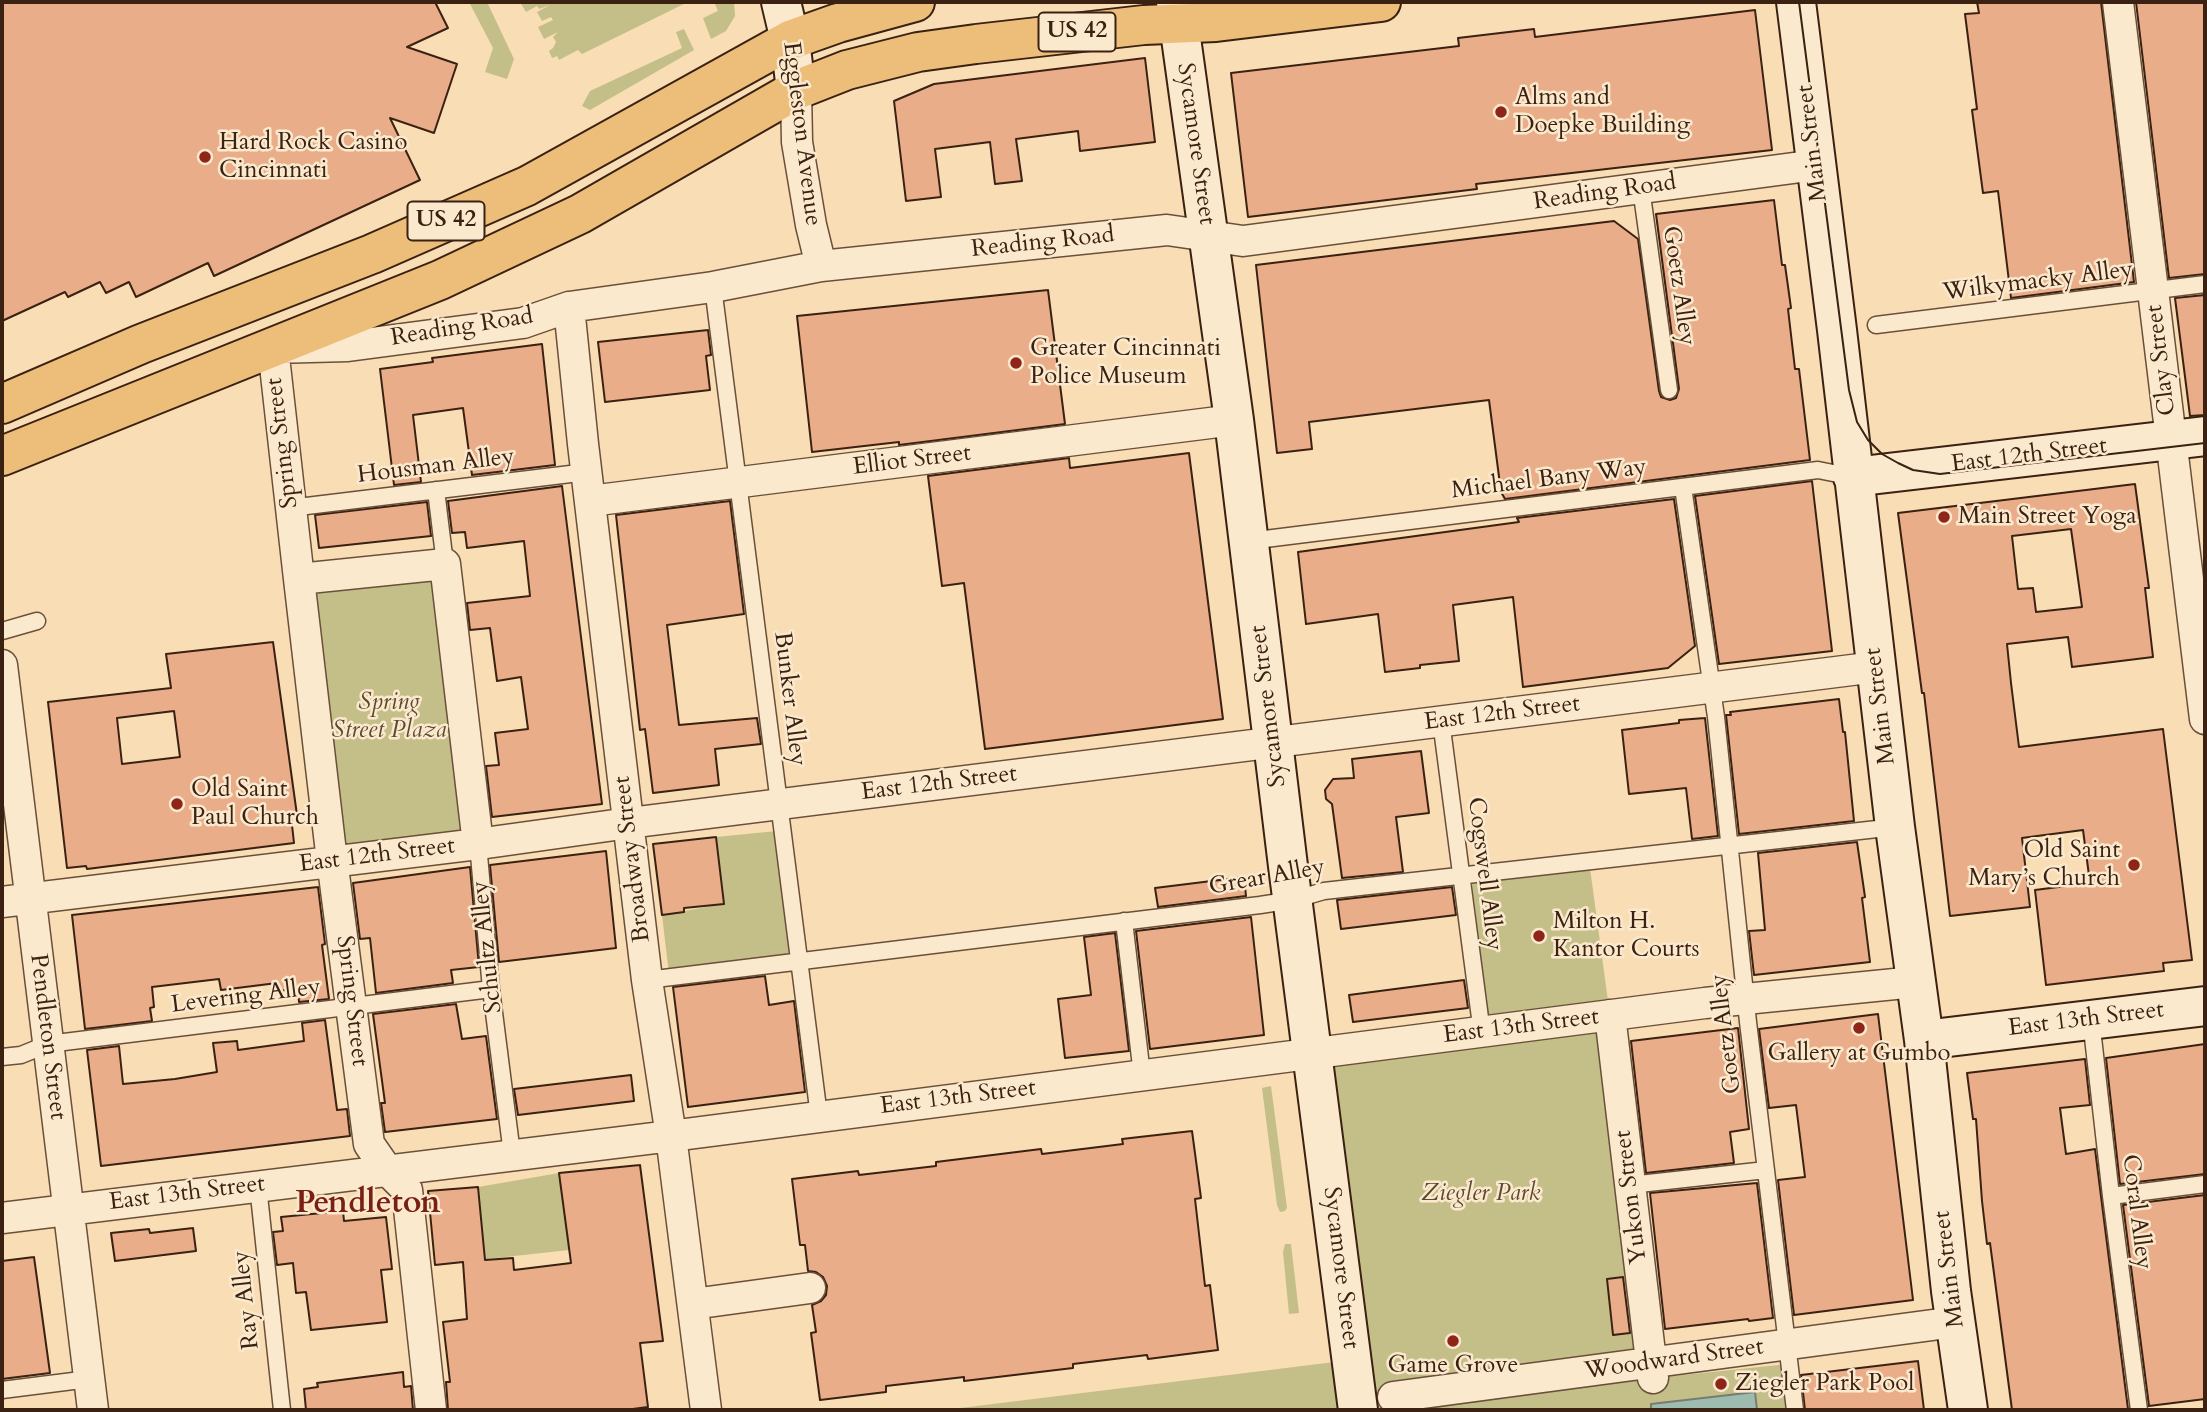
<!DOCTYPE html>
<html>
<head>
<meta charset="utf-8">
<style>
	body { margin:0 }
	#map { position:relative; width:2207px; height:1412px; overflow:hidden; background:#f9ddb4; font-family:Cardo,serif }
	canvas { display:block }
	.frame { position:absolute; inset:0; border:4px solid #3b2112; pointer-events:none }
</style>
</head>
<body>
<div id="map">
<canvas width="2207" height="1412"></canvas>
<div class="frame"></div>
</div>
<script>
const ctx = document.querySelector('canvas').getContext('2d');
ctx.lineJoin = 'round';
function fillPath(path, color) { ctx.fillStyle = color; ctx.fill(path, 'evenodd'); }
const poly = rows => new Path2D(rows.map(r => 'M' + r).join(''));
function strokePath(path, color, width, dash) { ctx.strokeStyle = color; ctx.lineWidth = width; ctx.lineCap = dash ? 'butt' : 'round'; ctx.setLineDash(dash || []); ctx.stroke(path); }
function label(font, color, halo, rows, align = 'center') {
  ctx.font = font + ' Cardo,serif'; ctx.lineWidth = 5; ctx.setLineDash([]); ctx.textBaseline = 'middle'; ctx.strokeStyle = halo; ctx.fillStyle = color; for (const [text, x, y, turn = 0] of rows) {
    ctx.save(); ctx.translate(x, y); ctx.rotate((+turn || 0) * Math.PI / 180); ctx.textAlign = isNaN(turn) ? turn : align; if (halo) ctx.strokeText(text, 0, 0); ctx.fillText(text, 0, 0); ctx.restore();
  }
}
const green = poly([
	[469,2,487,2,514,59,507,79,485,72,493,48],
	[520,2,688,2,582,54,578,50,559,60,557,56,552,58,549,51,553,48,556,42,553,37,558,32,544,39,538,27,553,20,551,17,542,21,537,12,550,5,539,9,537,6,526,12],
	[714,2,734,2,735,16,726,31,711,39,703,18,718,11],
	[684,29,694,50,590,110,582,106,590,91,682,48,676,32],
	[445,564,478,842,332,861,299,579],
	[777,831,793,960,669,974,662,915,723,904,716,837],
	[1590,868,1610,1016,1654,1378,1788,1364,1795,1410,944,1410,1351,1360,1312,1053,1488,1023,1472,882],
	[1271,1086,1287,1208,1285,1211,1280,1212,1277,1205,1262,1088],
	[559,1173,569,1250,460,1262,457,1231,482,1228,478,1187],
	[1285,1244,1291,1244,1299,1313,1289,1314,1283,1252]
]);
const water = poly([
	[1755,1392,1757,1410,1651,1410,1651,1404,1755,1392]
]);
const building = poly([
	[2,2,435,2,448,28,407,47,457,64,434,133,390,118,420,180,214,276,208,263,136,297,129,282,106,293,100,282,68,297,65,292,2,321,2,2],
	[1977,2,2101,2,2134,282,2011,298,1998,191,1983,193,1972,110,1977,109,1965,14,1979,13,1977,2],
	[2136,2,2205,2,2205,274,2169,278,2136,2],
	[1755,10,1772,150,1476,184,1477,189,1248,217,1231,73,1459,46,1458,38,1534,29,1535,37,1755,10],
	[1145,58,1155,142,1080,151,1078,131,1016,139,1022,181,995,184,990,142,935,149,941,197,906,201,894,101,934,84,1145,58],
	[1774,200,1782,265,1785,265,1791,308,1788,309,1795,369,1799,369,1810,460,1505,499,1501,492,1489,400,1309,422,1312,449,1277,453,1256,265,1614,221,1638,239,1659,391,1661,397,1670,400,1676,398,1679,389,1656,214,1774,200],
	[1048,290,1065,424,899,445,899,442,812,452,797,316,1048,290],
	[2205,295,2205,415,2190,416,2175,298,2205,295],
	[708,330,711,355,706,356,710,390,605,402,598,342,708,330],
	[542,344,555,465,472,475,463,408,413,415,421,482,394,485,380,369,433,362,432,358,542,344],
	[1189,453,1223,719,985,749,964,583,942,586,928,476,1069,458,1070,468,1189,453],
	[1812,481,1832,651,1719,664,1695,496,1812,481],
	[2135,484,2149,588,2145,588,2153,657,2072,667,2068,637,2007,644,2011,683,2019,747,2163,729,2192,960,2163,963,2164,971,2046,985,2035,890,2090,883,2083,830,2022,838,2030,907,1950,916,1924,693,1922,693,1898,513,2135,484],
	[2071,529,2082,607,2036,612,2033,588,2018,589,2012,536,2071,529],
	[562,486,602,804,492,817,486,766,499,765,495,733,528,729,521,677,497,681,490,628,470,630,467,603,530,596,524,541,467,548,465,532,452,533,448,501,562,486],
	[1674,499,1695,646,1668,668,1523,687,1513,597,1453,605,1459,661,1420,665,1420,668,1385,672,1378,614,1306,624,1298,552,1519,522,1517,518,1674,499],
	[730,501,744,614,667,625,679,725,757,718,761,744,715,749,719,785,653,793,645,729,640,730,616,515,730,501],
	[427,502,431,536,319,548,315,515,427,502],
	[273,642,297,815,291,816,294,843,87,869,86,866,67,868,48,702,171,688,166,654,273,642],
	[174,711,180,757,122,764,117,718,174,711],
	[1839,699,1843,732,1845,732,1854,821,1739,834,1726,715,1731,715,1730,712,1839,699],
	[1705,718,1718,836,1692,839,1686,788,1629,794,1622,730,1679,723,1679,720,1705,718],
	[1421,751,1429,813,1396,817,1403,872,1342,878,1332,804,1326,799,1325,790,1333,779,1354,778,1352,759,1421,751],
	[716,837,724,904,684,908,684,912,662,915,653,844,716,837],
	[1857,842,1865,897,1862,898,1870,962,1754,975,1749,931,1765,930,1758,853,1857,842],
	[606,851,616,948,499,962,490,865,606,851],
	[470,867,479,967,451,970,453,983,376,993,370,938,360,939,353,883,470,867],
	[1244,877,1246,896,1158,907,1155,888,1244,877],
	[318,887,325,944,322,945,329,999,299,1002,298,989,278,991,277,983,221,990,219,979,152,987,154,1007,150,1008,152,1021,85,1029,72,915,318,887],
	[1452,887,1456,915,1341,929,1337,900,1452,887],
	[1251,917,1264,1035,1150,1049,1136,931,1251,917],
	[1115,933,1129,1051,1065,1058,1058,999,1091,995,1084,937,1115,933],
	[765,976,769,1005,794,1001,805,1092,688,1107,673,987,765,976],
	[1464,980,1468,1008,1353,1022,1349,995,1464,980],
	[456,1004,462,1039,486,1036,497,1119,385,1132,381,1103,385,1103,373,1014,456,1004],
	[1878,1014,1913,1300,1794,1315,1778,1180,1805,1177,1796,1105,1769,1108,1759,1029,1878,1014],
	[325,1020,337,1110,347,1109,350,1136,101,1166,87,1050,119,1046,123,1084,175,1079,217,1072,213,1043,237,1041,238,1050,304,1041,302,1023,325,1020],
	[1738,1028,1749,1129,1730,1132,1734,1163,1646,1173,1631,1041,1738,1028],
	[2205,1044,2205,1174,2120,1184,2106,1058,2205,1044],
	[2085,1059,2090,1105,2060,1108,2066,1154,2095,1149,2128,1409,2012,1410,1990,1243,1987,1244,1982,1201,1976,1119,1973,1119,1967,1073,2085,1059],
	[631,1075,634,1101,518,1115,514,1089,631,1075],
	[1192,1131,1201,1198,1195,1199,1205,1286,1210,1285,1218,1350,1148,1359,1147,1355,1073,1364,1073,1368,964,1381,964,1377,886,1386,886,1392,820,1400,811,1333,816,1332,812,1305,821,1301,826,1295,827,1286,823,1277,816,1272,808,1271,805,1245,800,1245,792,1179,858,1171,859,1175,936,1166,936,1162,1041,1149,1042,1154,1123,1144,1122,1139,1192,1131],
	[640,1165,663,1341,640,1343,648,1407,625,1410,448,1410,446,1382,450,1382,443,1322,467,1319,463,1262,435,1265,428,1191,478,1187,485,1260,513,1258,514,1270,571,1263,559,1173,640,1165],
	[1757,1183,1773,1318,1749,1321,1748,1319,1665,1329,1650,1193,1757,1183],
	[2205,1195,2205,1399,2149,1406,2123,1205,2205,1195],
	[343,1211,344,1221,386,1217,392,1269,381,1270,387,1322,311,1330,306,1292,296,1293,293,1263,277,1265,273,1232,283,1231,281,1217,343,1211],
	[193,1228,196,1251,115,1261,111,1233,149,1229,150,1233,193,1228],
	[34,1257,50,1373,2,1379,2,1261,34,1257],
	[1623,1277,1630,1333,1613,1335,1607,1279,1623,1277],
	[1918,1361,1924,1410,1805,1410,1801,1375,1918,1361],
	[403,1372,404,1387,411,1386,413,1410,306,1410,304,1389,318,1387,317,1383,403,1372]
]);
const lane = poly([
	[1641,188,1669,390],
	[713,287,819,1116],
	[1876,325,2205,284],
	[1683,487,1716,717,1748,1022,1795,1410],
	[436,490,445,564],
	[290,508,587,472],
	[1249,541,1818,470,1853,477],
	[2,631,37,621],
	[1441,721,1482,1033],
	[478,844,491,989,512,1154],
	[1124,921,1142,1075],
	[647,980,1260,905,1293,900,1324,891,1895,827],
	[2091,1020,2111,1196,2139,1410],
	[2,1057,21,1055,48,1044,491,989],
	[1630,1185,1766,1170],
	[258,1186,282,1410],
	[2111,1196,2205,1184],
	[2,1390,89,1379]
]);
const street = poly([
	[2118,2,2205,719],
	[796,90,797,142,811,225,821,266],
	[569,307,583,444,647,980,671,1136,706,1410],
	[590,501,1234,420],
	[299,579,330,844,369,1144,387,1170,407,1190,431,1410],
	[2,665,93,1410],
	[478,844,445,564,299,579,273,348,348,346,523,323,569,307,713,287,821,266,1167,230,1243,241,1816,165],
	[2,902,478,844,629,823,1876,667],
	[1610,1015,1653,1378],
	[2,1218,671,1136,1705,1003,1915,982],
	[693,1304,810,1288],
	[1393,1397,1955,1322]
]);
const secondary = poly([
	[781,2,790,40,796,90],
	[1176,2,1234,420,1288,866,1358,1410],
	[1796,2,1837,330,1895,827,1924,1040,1951,1291,1968,1410],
	[1853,477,2205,436],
	[1924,1040,2205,1006]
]);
const primary = poly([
	[2,404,141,344,372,254,527,186,790,40,838,23,915,2],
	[2,456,440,280,580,214,796,90,847,70,918,52,976,44,1144,25,1216,22,1381,2]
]);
const tram = poly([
	[1799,2,1849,390,1857,422,1868,440,1882,454,1898,463,1913,470,1940,474,2205,443]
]);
const markers = [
	[1501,112,7,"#8f2418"],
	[205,157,7,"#8f2418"],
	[1016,363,7,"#8f2418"],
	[1944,517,7,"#8f2418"],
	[177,804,7,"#8f2418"],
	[2134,865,7,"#8f2418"],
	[1539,936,7,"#8f2418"],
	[1859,1028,7,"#8f2418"],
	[1453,1341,7,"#8f2418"],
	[1721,1384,7,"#8f2418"]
];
const shields = [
	[1077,32,77],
	[446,221,77]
];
const shieldNames = [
	["US 42",1077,32],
	["US 42",446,221]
];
const poiNames = [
	["Alms and",1515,98],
	["Doepke Building",1515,126],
	["Hard Rock Casino",219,143],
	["Cincinnati",219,171],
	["Greater Cincinnati",1030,349],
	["Police Museum",1030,377],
	["Main Street Yoga",1958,517],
	["Old Saint",191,790],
	["Paul Church",191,818],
	["Old Saint",2120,851,"right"],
	["Mary’s Church",2120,879,"right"],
	["Milton H.",1553,922],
	["Kantor Courts",1553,950],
	["Gallery at Gumbo",1859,1054,"center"],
	["Game Grove",1453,1366,"center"],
	["Ziegler Park Pool",1735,1384]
];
const streetNames = [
	["Eggleston Avenue",801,134,83],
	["Main Street",1813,143,-97],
	["Sycamore Street",1195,144,82],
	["Reading Road",1605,193,-8],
	["Reading Road",1043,243,-6],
	["Wilkymacky Alley",2038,282,-7],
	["Goetz Alley",1678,286,82],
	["Reading Road",462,328,-9],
	["Clay Street",2162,360,-97],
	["Spring Street",283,443,-97],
	["East 12th Street",2029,456,-7],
	["Elliot Street",912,461,-7],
	["Housman Alley",436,467,-7],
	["Michael Bany Way",1549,480,-7],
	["Bunker Alley",789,699,83],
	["Sycamore Street",1269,706,-97],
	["Main Street",1881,706,-97],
	["East 12th Street",1502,714,-7],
	["East 12th Street",939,784,-7],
	["East 12th Street",377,856,-7],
	["Broadway Street",633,859,-97],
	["Cogswell Alley",1484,874,83],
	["Grear Alley",1267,878,-10],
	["Schultz Alley",488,947,-96],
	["Levering Alley",246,997,-7],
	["Spring Street",351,1001,83],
	["East 13th Street",2086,1020,-7],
	["East 13th Street",1521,1027,-7],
	["Goetz Alley",1727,1034,-97],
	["Pendleton Street",47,1037,83],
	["East 13th Street",958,1098,-7],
	["East 13th Street",187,1194,-7],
	["Yukon Street",1632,1197,-97],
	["Coral Alley",2136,1212,83],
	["Sycamore Street",1340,1268,83],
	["Main Street",1950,1269,-97],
	["Ray Alley",247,1300,-96],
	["Woodward Street",1674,1360,-8]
];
const parkNames = [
	["Spring",389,703],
	["Street Plaza",389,731],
	["Ziegler Park",1481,1194]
];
const districtNames = [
	["Pendleton",368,1205]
];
fillPath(green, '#c4bf89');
fillPath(water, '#9ebbaf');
strokePath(water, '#767d70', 2);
fillPath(building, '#e9ad89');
strokePath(building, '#3b2112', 2);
strokePath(lane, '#6a503a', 19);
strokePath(street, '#6a503a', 33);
strokePath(secondary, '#3b2112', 42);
strokePath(primary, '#3b2112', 42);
strokePath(lane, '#fbe9ce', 16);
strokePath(street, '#fbe9ce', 30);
strokePath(secondary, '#fbe9ce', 38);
strokePath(primary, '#ecbe7a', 38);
strokePath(tram, '#3b2112', 2);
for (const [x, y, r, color] of markers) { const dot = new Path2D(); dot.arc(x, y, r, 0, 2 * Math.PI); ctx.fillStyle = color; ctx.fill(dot); strokePath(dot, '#fbe9ce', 2.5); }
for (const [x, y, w] of shields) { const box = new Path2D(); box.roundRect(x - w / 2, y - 19.5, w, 39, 5); ctx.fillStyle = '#fbe9ce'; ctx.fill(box); strokePath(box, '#3b2112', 2); }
label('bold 23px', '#3b2112', null, shieldNames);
label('24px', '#3b2112', '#fbe9ce', poiNames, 'left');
label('24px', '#3b2112', '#fbe9ce', streetNames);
label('italic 24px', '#5d4830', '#fbe9ce', parkNames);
label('bold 32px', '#7a1f14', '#fbe9ce', districtNames);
</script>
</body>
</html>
